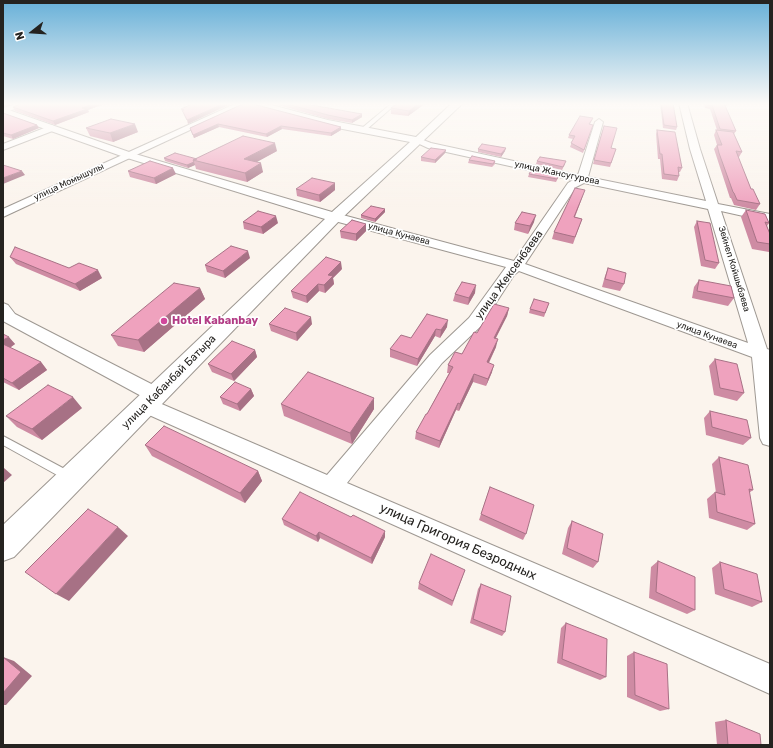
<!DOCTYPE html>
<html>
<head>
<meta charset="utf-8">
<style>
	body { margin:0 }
	#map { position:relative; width:773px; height:748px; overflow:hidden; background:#fbf4ed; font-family:Rubik,sans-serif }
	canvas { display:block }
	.frame { position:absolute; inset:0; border:4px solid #252320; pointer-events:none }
	.north { position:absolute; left:12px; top:12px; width:40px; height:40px; -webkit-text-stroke:3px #fff; paint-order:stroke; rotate:253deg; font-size:11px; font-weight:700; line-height:16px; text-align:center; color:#252320 }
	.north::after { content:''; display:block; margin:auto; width:14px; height:18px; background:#252320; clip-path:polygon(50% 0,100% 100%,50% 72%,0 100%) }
</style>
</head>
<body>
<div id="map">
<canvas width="773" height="748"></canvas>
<div class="frame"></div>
<div class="north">N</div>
</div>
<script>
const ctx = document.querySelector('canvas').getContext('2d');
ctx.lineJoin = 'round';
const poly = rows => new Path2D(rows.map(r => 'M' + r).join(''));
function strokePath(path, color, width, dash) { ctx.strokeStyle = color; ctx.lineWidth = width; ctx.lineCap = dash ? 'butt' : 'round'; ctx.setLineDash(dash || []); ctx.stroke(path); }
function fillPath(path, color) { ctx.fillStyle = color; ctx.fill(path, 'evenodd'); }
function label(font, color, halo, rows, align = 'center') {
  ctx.font = font + ' Rubik,sans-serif'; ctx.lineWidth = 3.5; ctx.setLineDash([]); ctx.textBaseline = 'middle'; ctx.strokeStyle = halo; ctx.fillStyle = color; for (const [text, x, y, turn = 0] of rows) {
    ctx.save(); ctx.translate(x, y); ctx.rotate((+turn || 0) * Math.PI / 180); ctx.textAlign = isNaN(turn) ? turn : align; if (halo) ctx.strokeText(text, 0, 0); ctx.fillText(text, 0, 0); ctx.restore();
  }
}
const service = poly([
	[392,103,397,103,366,130,362,130,362,128,392,103],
	[517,103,522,103,520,104,517,103],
	[3,436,74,474,75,477,74,480,70,482,66,480,3,445,3,436]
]);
const minor = poly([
	[19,103,32,103,3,113,3,108,19,103],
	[237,103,248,103,3,217,3,209,237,103],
	[679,103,687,103,700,149,718,204,770,214,770,222,721,211,767,349,770,350,770,446,763,444,760,438,752,357,519,271,514,275,481,326,442,363,347,483,770,664,770,694,138,410,135,405,138,400,145,398,3,321,3,303,8,305,15,314,163,390,165,395,163,400,157,402,327,475,430,355,469,318,506,267,331,220,329,217,331,214,339,214,514,261,568,183,573,180,428,148,413,141,418,138,431,143,578,175,595,122,599,119,603,122,588,177,706,201,690,149,679,103],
	[584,183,708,209,748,343,525,264,576,187,584,183],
	[52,125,56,128,55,130,3,150,3,144,52,125]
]);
const tertiary = poly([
	[247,103,264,103,328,120,416,137,452,103,463,103,340,220,14,557,3,561,3,525,325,219,124,157,3,114,3,108,132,153,332,212,410,142,327,126,249,105,247,103]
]);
const wall = poly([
	[245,103,341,127,341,130,331,136,282,129,267,137,219,127,194,138,190,128],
	[271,103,310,103,310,105,362,117,352,123,328,119],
	[426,103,408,116,391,114,391,108],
	[660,103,673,103,677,127,676,130,663,128],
	[704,103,728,103,726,106,725,106,736,131,734,134,742,152,739,157,738,157,751,189,760,204,756,210,734,205,731,198,730,198,714,149,717,145,714,135,716,130,717,130,710,109,705,108],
	[13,107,88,110,89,112,55,125,15,111],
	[3,113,37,125,39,128,13,139,3,136],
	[593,118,590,124,593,125,583,153,570,147,573,139,568,138,569,135],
	[604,126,611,148,616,149,610,167,593,164],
	[86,128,138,132,113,142,90,136],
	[657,130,682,168,680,172,679,172,679,176,677,181,662,179,660,159,658,159,656,134],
	[478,149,505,151,501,157,478,152],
	[446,150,445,153,435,163,421,161,421,157],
	[277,151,256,162,263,172,247,182,196,169,195,165,188,168,165,161,164,158,197,159],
	[469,160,495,161,495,164,492,167,468,163],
	[537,161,565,164,562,170,536,164],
	[128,171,176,174,156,184,130,177],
	[529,174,558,178,556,182,528,177],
	[296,189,335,190,320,202,297,196],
	[585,190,575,217,582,219,573,244,552,239,554,232],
	[385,209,385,212,375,222,361,218,361,215],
	[746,210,769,223,767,226,770,234,770,251,769,252,752,249,741,217],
	[697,221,719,263,715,269,701,266,694,227],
	[243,222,278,223,263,234,244,229],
	[534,222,528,234,514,230,515,223],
	[366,224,366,231,356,241,341,238,340,231],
	[10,257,69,268,102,278,80,291,16,264],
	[250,258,225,278,207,272,205,265],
	[608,268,624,284,620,291,602,287,605,276],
	[342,269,333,278,334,284,325,293,319,291,307,303,293,298,291,291],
	[699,280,734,298,728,306,692,298,694,287],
	[200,288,205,299,144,352,118,346,111,335],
	[475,293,468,305,453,301,455,294],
	[549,303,544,317,529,313,530,309],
	[509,308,507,316,496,338,496,347,489,363,492,372,486,386,473,382,459,411,456,410,439,448,415,439,416,432,427,414,449,373,447,373,448,365,462,354,477,333],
	[427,314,447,327,440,338,435,336,417,366,390,357,390,349,411,338],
	[269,324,312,324,297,341,271,331],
	[3,334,15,344,10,348,41,362,47,370,19,390,3,382],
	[255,350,257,357,234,381,212,372,208,364],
	[715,359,744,393,737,401,714,395,709,366],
	[251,389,254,396,240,411,223,404,220,397],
	[281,404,374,409,352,444,284,416],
	[82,408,42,440,17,427,6,416],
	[710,411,751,438,743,445,706,435,704,418],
	[145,445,258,471,262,481,245,503,152,456],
	[719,457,753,490,749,493,755,524,747,530,709,518,707,499,715,492,716,493,712,464],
	[490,487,526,534,523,540,479,520],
	[282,519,385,537,372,564,320,538,318,542,284,525],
	[572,521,598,562,593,568,562,554,568,528],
	[658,561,695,610,687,614,649,598,651,567],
	[720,562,762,602,752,607,715,594,712,568],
	[465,570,452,606,418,589,419,583],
	[481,584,505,632,502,636,470,623,478,589],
	[566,623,606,677,600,680,557,663,561,628],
	[634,652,669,709,660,711,627,697,627,656],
	[726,720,761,745,717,745,715,722]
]);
const shadedWall = poly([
	[3,103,14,103,3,107],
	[96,103,107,103,88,110,89,112,55,125,53,121,82,108],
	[225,103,233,103,188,124,187,120],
	[419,103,426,103,408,116,409,111],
	[362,114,362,117,352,123,352,120],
	[135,124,138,132,113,142,110,133],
	[218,124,219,127,194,138,193,135],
	[37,125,39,128,13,139,11,135],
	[281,126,282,129,267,137,266,134],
	[341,127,341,130,331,136,331,133],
	[275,143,277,151,246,168,244,159],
	[506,148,505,151,501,157,501,154],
	[446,150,445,153,435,163,435,160],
	[194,162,195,165,188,168,187,165],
	[261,163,263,172,247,182,245,173],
	[173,168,176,174,156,184,154,178],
	[22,171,25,175,3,184,3,178],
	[335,183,335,190,320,202,319,195],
	[385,209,385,212,375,222,375,219],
	[536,215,534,222,528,234,530,226],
	[276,216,278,223,263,234,261,227],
	[366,224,366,231,356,241,356,234],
	[248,251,250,258,225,278,223,271],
	[341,262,342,269,333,278,334,284,325,293,324,285,328,275],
	[98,270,102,278,80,291,75,284],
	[318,284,319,291,307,303,306,296],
	[476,285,475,293,468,305,469,298],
	[200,288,205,299,144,352,138,340],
	[509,308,507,316,492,345,494,338],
	[311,317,312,324,297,341,296,333],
	[448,320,447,327,440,338,441,330],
	[436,329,435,336,417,366,418,359],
	[9,337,15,344,6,350,3,347,3,340],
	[498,339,496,347,485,370,487,362],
	[255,350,257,357,234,381,231,374],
	[41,362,47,370,19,390,12,383],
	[494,365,492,372,486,386,488,379],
	[474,374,473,382,459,411,460,404],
	[251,389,254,396,240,411,237,404],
	[73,397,82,408,42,440,32,429],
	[374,398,374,409,352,444,350,433],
	[458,403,456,410,439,448,440,441],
	[4,468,12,475,3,483,3,469],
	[258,471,262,481,245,503,240,493],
	[118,527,128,536,69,601,56,594],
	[385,531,385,537,372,564,371,558],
	[319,532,320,538,318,542,316,536],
	[3,657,14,661,32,676,6,705,3,705]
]);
const building = poly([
	[23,103,96,103,82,108,87,109,53,121,13,107,23,103],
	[194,103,225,103,187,120,182,110,184,110,181,109,194,103],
	[245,103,249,103,341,127,331,133,281,126,266,134,218,124,193,135,190,128,245,103],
	[283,103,308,103,306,104,362,114,352,120,328,115,283,103],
	[398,103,419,103,409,111,391,108,398,103],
	[661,103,673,103,677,127,664,125,661,103],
	[707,103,724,103,736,131,720,129,712,105,707,105,707,103],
	[3,113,37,125,11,135,3,133,3,113],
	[580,116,593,118,589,124,593,125,584,150,571,143,575,136,569,135,580,116],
	[111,119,135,124,110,133,86,128,111,119],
	[604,126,617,128,611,148,616,149,611,163,594,160,604,126],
	[657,130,675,132,682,168,678,167,679,176,664,174,662,154,660,154,657,130],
	[716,130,733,132,742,152,736,151,751,189,753,189,760,204,737,200,734,193,733,192,719,153,717,145,722,145,716,130],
	[243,136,275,143,244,159,261,163,245,173,193,160,243,136],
	[482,144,506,148,501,154,478,149,482,144],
	[431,148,446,150,435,160,421,157,431,148],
	[175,153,197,159,193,160,194,162,187,165,164,158,175,153],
	[472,156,495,161,493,164,469,160,472,156],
	[540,157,566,161,563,167,537,161,540,157],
	[150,161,173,168,154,178,128,171,150,161],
	[3,165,22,171,3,178,3,165],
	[532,169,559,175,557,179,529,174,532,169],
	[312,178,335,183,319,195,296,189,312,178],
	[575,188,585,190,574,217,582,219,575,237,554,232,575,188],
	[371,206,385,209,375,219,361,215,371,206],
	[746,210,765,214,769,223,765,222,770,234,770,244,757,242,746,210],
	[258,211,276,216,261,227,243,222,258,211],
	[522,212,536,215,530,226,515,223,522,212],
	[352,220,366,224,356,234,340,231,352,220],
	[697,221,710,223,719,263,705,260,697,221],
	[231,246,248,251,223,271,205,265,231,246],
	[15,247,69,268,79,263,98,270,75,284,10,257,15,247],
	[326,257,341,262,328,275,333,276,324,285,318,284,306,296,291,291,326,257],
	[608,268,626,273,624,284,605,279,608,268],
	[699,280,731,286,734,298,697,291,699,280],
	[462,282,476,285,469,298,455,294,462,282],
	[174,283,200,288,138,340,111,335,174,283],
	[534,299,549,303,545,313,530,309,534,299],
	[494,304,509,308,494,338,498,339,487,362,494,365,488,379,474,374,460,404,458,403,440,441,416,432,426,414,427,414,453,367,448,365,455,352,462,354,474,332,477,333,494,304],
	[285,308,311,317,296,333,269,324,285,308],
	[427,314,448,320,441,330,436,329,418,359,390,349,401,335,411,338,427,314],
	[3,334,9,337,3,340,3,334],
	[232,341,255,350,231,374,208,364,232,341],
	[3,344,41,362,12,383,3,378,3,344],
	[715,359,737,364,744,393,720,388,715,359],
	[308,372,374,398,350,433,281,404,308,372],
	[235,382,251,389,237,404,220,397,235,382],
	[48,385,73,397,32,429,6,416,48,385],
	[710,411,747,420,751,438,712,427,710,411],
	[164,426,258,471,240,493,145,445,164,426],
	[719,457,748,465,753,490,749,489,755,524,717,512,715,492,725,495,719,457],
	[490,487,534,505,526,534,481,514,490,487],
	[300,492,351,517,353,515,385,531,371,558,319,532,316,536,282,519,300,492],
	[88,509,118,527,56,594,25,572,88,509],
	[572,521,603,534,598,562,567,548,572,521],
	[431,554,465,570,453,601,419,583,431,554],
	[658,561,695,577,695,610,656,592,658,561],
	[720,562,757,574,762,602,724,589,720,562],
	[481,584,511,596,505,632,473,619,481,584],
	[566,623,607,639,606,677,562,659,566,623],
	[634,652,667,664,669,709,635,695,634,652],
	[3,657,21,672,3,693,3,657],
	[726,720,760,734,761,745,728,745,726,720]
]);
const markers = [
	[164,321,4,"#d1479c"]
];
const farStreetnames = [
	["улица Жансугурова",557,173,12],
	["улица Момышулы",69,182,-25],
	["улица Кунаева",399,234,15],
	["Зейнеп Койшыбаева",734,269,73],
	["улица Кунаева",707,335,20]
];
const streetNames = [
	["улица Жексенбаева",509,275,-54],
	["улица Кабанбай Батыра",169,382,-45]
];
const hotelNames = [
	["Hotel Kabanbay",172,321]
];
const nearStreetnames = [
	["улица Григория Безродных",458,542,24]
];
strokePath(service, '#9e9892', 2);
strokePath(minor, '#9e9892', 2);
strokePath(tertiary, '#9e9892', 2);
fillPath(service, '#fff');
fillPath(minor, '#fff');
fillPath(tertiary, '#fff');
fillPath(wall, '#ce8ba3');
fillPath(shadedWall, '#a77185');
fillPath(building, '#efa2be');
strokePath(building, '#a77185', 1);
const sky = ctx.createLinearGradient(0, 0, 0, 208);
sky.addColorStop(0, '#67b0d8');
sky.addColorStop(0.5, '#fdfaf7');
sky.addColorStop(1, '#fdfaf700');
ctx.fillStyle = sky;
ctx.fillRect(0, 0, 773, 208);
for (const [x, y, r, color] of markers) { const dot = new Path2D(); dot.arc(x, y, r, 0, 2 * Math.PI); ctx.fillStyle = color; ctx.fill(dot); strokePath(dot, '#fff', 1.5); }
label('9px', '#252320', '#fff', farStreetnames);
label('11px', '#252320', '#fff', streetNames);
label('bold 11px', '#b23c85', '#fff', hotelNames, 'left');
label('13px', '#252320', '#fff', nearStreetnames);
</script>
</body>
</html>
